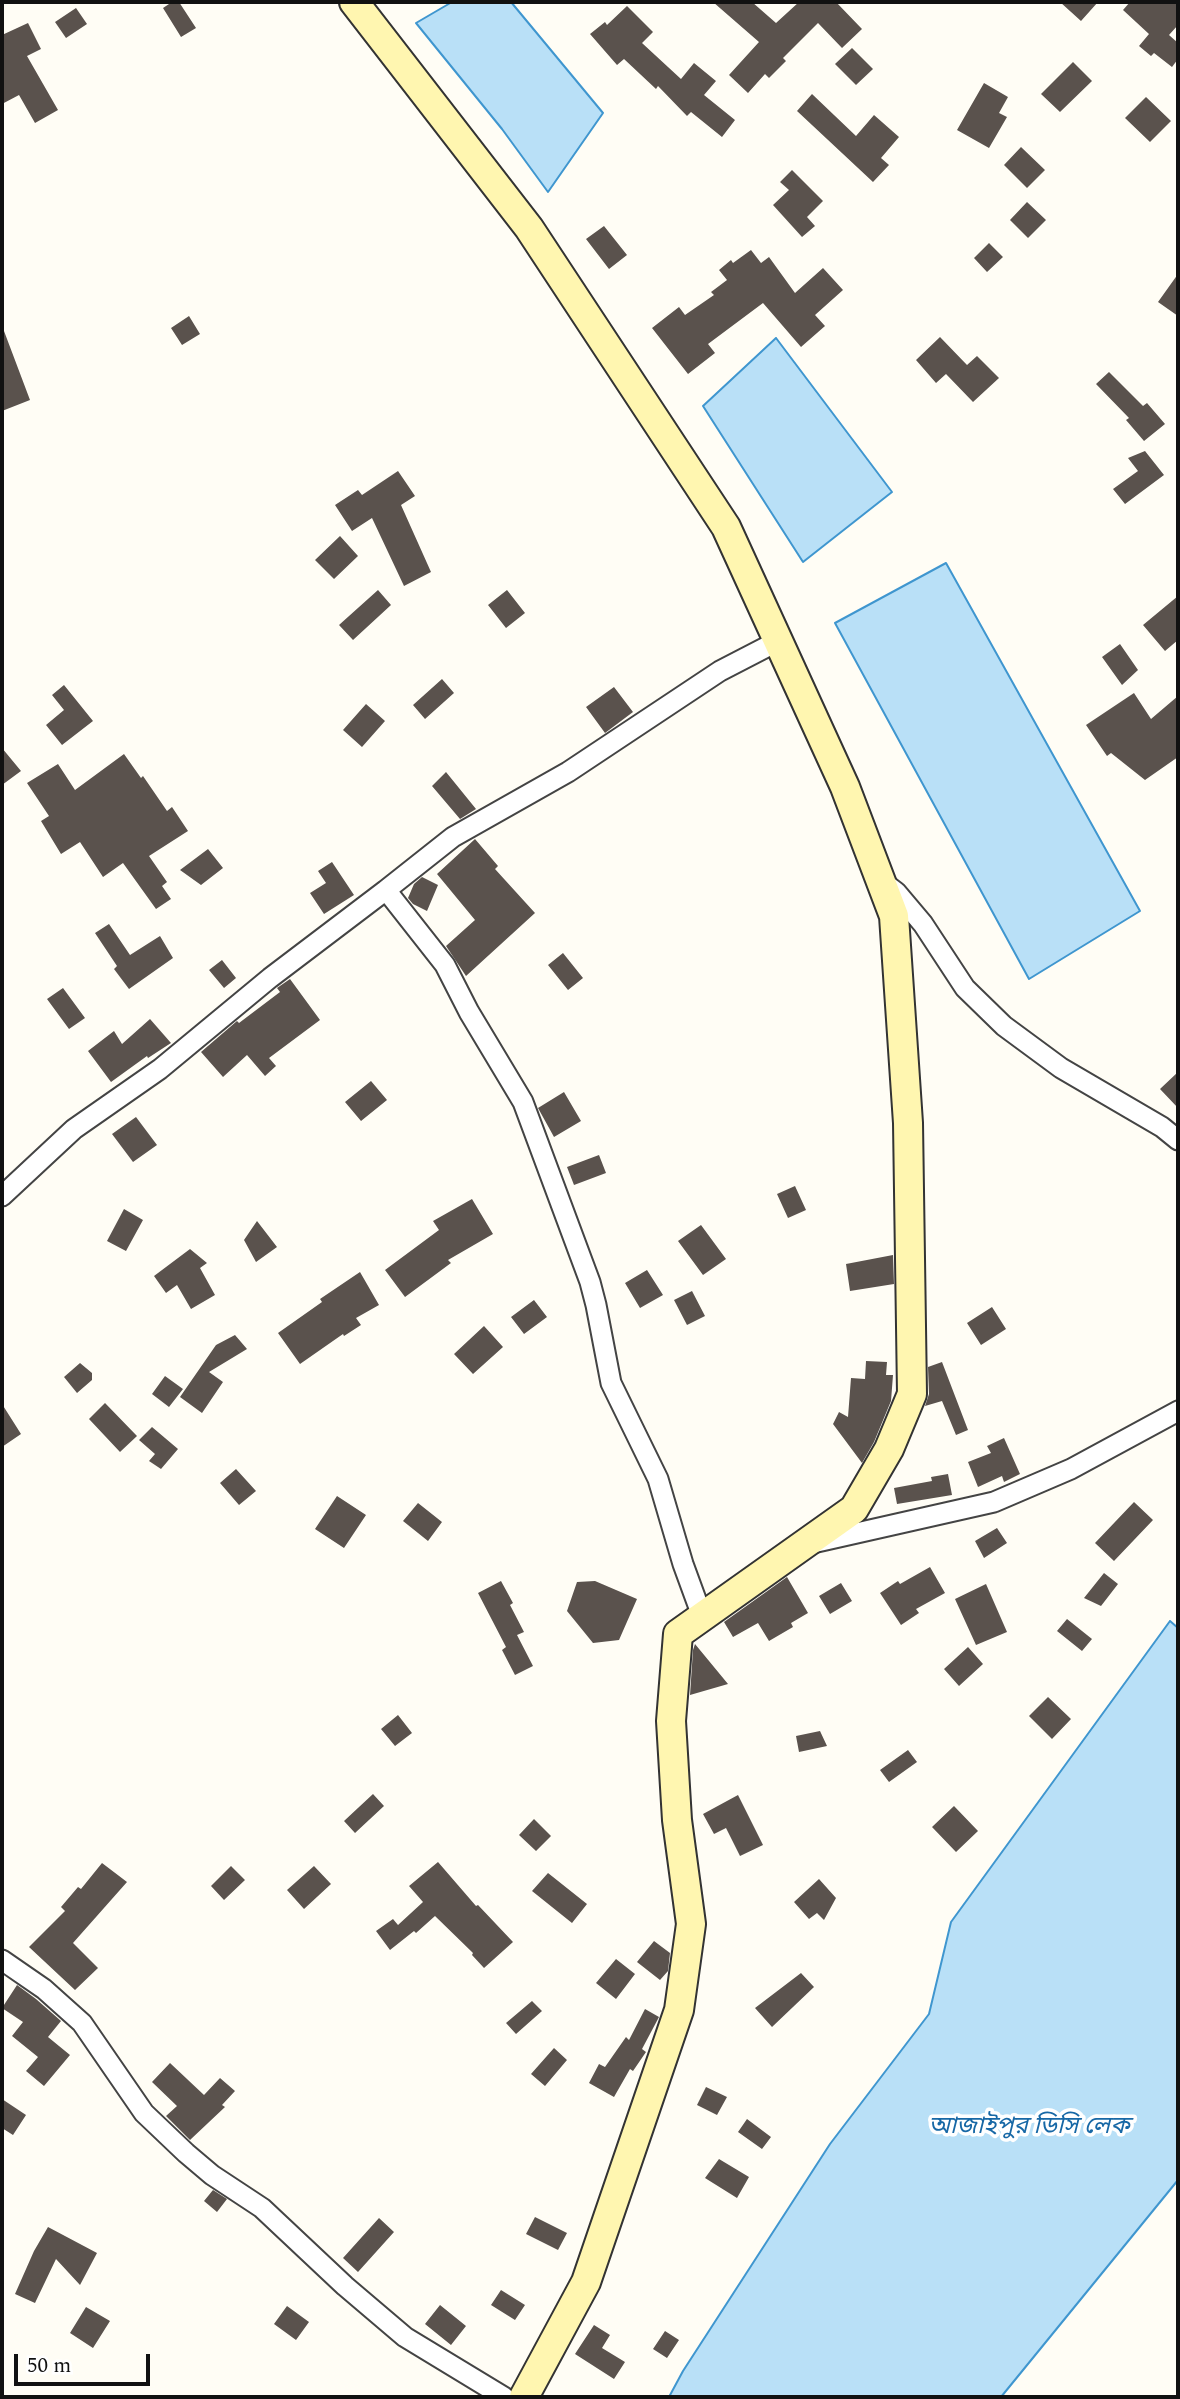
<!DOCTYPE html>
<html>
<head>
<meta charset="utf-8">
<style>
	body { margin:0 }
	#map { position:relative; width:1180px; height:2399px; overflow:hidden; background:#fffdf5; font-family:Spectral,serif }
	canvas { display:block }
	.frame { position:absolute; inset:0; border:4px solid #111; pointer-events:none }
	.scale { position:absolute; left:14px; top:2354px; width:136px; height:32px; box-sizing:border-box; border:4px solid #111; border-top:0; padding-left:9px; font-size:21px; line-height:24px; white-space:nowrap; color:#111; -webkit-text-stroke:5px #fff; paint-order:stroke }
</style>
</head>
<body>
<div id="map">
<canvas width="1180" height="2399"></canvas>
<div class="frame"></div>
<div class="scale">50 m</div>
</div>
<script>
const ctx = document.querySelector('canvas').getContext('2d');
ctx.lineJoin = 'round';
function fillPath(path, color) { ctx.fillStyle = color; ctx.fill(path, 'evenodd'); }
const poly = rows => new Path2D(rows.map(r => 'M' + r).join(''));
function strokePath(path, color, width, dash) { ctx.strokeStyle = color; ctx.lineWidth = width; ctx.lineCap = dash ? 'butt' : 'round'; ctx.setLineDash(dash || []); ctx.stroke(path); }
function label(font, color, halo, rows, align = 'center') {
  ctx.font = font + ' Spectral,"Noto Sans Bengali",serif'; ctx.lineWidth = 7; ctx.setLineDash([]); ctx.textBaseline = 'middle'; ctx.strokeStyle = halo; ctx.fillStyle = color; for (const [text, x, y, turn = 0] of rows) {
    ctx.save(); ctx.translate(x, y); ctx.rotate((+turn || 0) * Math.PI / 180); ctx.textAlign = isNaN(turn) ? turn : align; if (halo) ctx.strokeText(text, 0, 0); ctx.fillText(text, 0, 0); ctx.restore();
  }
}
const water = poly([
	[452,2,511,2,603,113,548,192,502,129,416,23,452,2],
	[776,338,892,492,803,562,703,406,776,338],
	[946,563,1140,911,1029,979,835,623,946,563],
	[1170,1621,1178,1628,1178,2180,1001,2397,669,2397,683,2371,830,2144,929,2014,951,1922,1170,1621]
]);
const building = poly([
	[172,2,179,2,196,28,181,37,163,8],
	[713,2,752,2,776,23,799,2,836,2,862,29,842,48,818,23,783,58,786,61,769,78,765,74,748,93,729,75,759,42],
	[1060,2,1098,2,1081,21],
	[1130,2,1178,2,1178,25,1169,35,1178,43,1178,59,1172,67,1154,53,1151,56,1139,46,1149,34,1123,10],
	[627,6,653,32,642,43,681,79,694,63,716,81,704,95,735,120,722,137,691,112,687,116,658,86,656,89,624,59,617,65,590,34,605,22,607,25],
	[76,8,87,24,66,38,55,22],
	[28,23,41,49,27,56,58,110,35,123,19,95,2,104,2,35],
	[852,48,873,69,856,85,835,64],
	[1073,62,1092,81,1060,112,1041,94],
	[984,83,1008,97,999,113,1007,117,989,148,957,130],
	[812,94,856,136,874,115,899,137,881,158,889,165,873,182,797,111],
	[1146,97,1171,121,1150,142,1125,118],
	[1021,147,1045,170,1027,188,1004,165],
	[792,170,823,201,807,217,815,226,802,237,773,205,789,190,780,182],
	[1027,202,1046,220,1028,238,1010,220],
	[604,226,627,255,609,269,586,239],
	[989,243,1003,257,987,272,974,258],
	[751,250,761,263,769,257,795,293,823,268,843,290,815,315,825,326,801,347,763,303,708,344,715,353,688,374,652,328,679,307,685,315,714,295,711,292,727,280,719,270,731,260,733,263],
	[1178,274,1178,316,1158,302],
	[189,316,200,334,182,345,171,328],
	[4,331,30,400,2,411,2,332],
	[940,337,967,365,977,356,999,378,973,402,946,374,936,383,916,360],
	[1109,372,1143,406,1147,403,1165,424,1144,441,1126,420,1129,418,1096,384],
	[1145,451,1164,475,1125,504,1113,489,1138,471,1128,458],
	[398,471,415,496,401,505,431,572,404,586,372,518,352,531,335,505,358,490,362,495],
	[340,536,358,556,334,579,315,560],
	[378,590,391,605,353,640,339,625],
	[507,590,525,613,506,628,488,605],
	[1178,596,1178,640,1165,651,1143,625],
	[1120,644,1138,670,1122,685,1102,657],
	[442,679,454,693,425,719,413,705],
	[64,685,93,721,62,745,46,725,64,710,52,695],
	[614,687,633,712,605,733,586,707],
	[1134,693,1151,719,1178,696,1178,757,1145,780,1111,753,1107,756,1086,725],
	[366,704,385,721,362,747,343,730],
	[2,748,21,771,2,785],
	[124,754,141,778,143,776,167,811,172,807,188,831,149,856,167,882,162,886,171,899,156,909,123,863,103,877,80,842,61,854,41,821,49,816,27,783,58,764,75,790],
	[446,772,476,809,460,819,432,786],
	[475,839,498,866,495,869,535,913,466,976,446,946,475,920,437,874],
	[208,849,223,868,201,885,180,870],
	[332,862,354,895,324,914,310,893,326,883,318,871],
	[422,877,438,885,427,911,413,904,408,898,414,884],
	[109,924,130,955,160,936,173,958,129,989,114,969,117,966,95,933],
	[563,953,583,978,568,990,548,965],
	[222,960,236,978,224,988,209,970],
	[290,979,320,1020,269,1058,276,1066,265,1076,247,1055,223,1077,201,1052,237,1021,239,1023,280,992,277,988],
	[63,988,85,1018,69,1029,47,999],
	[150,1019,171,1043,148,1058,147,1056,111,1082,88,1051,114,1031,122,1044],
	[1178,1072,1178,1108,1160,1089],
	[371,1081,387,1100,361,1121,345,1102],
	[564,1092,581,1121,554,1137,538,1108],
	[136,1117,157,1145,133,1162,112,1134],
	[599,1155,606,1173,574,1185,567,1167],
	[795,1186,806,1210,788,1218,777,1194],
	[472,1199,493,1234,448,1260,451,1263,405,1297,385,1270,439,1230,433,1221],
	[124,1209,143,1220,126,1251,107,1241],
	[257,1221,277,1247,256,1262,244,1240],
	[701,1225,726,1259,703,1275,678,1241],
	[190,1249,207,1263,200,1268,215,1295,191,1309,177,1285,166,1293,154,1276],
	[893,1255,894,1284,850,1291,846,1264],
	[647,1270,663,1295,640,1308,625,1283],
	[360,1272,379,1305,356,1318,361,1325,344,1336,343,1334,300,1364,278,1333,322,1302,320,1299],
	[692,1291,705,1316,687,1325,674,1300],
	[534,1300,547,1317,524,1334,511,1317],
	[992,1307,1006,1329,981,1345,967,1323],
	[484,1326,503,1347,473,1374,454,1354],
	[235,1335,247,1349,209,1372,223,1382,202,1413,180,1397,216,1345],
	[866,1361,887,1362,886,1375,893,1375,891,1401,874,1442,862,1463,833,1424,839,1412,848,1417,851,1378,865,1379],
	[942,1362,968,1430,956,1435,942,1401,925,1406,929,1394,928,1367],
	[80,1363,92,1373,92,1380,77,1393,64,1377],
	[165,1376,183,1389,169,1407,152,1394],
	[105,1403,137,1436,120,1452,89,1419],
	[2,1404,21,1434,2,1447],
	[152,1427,178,1449,161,1469,149,1461,155,1454,139,1440],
	[1004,1438,1020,1474,1004,1482,1002,1476,978,1487,968,1462,991,1453,987,1446],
	[236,1469,256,1491,239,1505,220,1483],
	[948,1474,952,1495,897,1504,894,1488,932,1481,931,1477],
	[337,1496,366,1515,344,1548,315,1529],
	[1134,1502,1153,1520,1114,1561,1095,1543],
	[418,1503,442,1522,428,1541,403,1521],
	[997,1528,1007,1543,984,1558,975,1541],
	[930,1567,945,1593,916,1609,919,1613,901,1625,880,1593,898,1581,900,1584],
	[1104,1573,1118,1584,1101,1606,1084,1598],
	[787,1577,808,1613,791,1623,793,1627,769,1641,758,1623,733,1637,724,1622],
	[501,1581,513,1603,510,1605,524,1632,517,1635,533,1666,515,1675,502,1650,506,1647,478,1593],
	[595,1581,637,1599,619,1640,593,1643,567,1611,577,1582],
	[841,1583,852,1601,830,1614,819,1596],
	[986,1584,1007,1632,976,1645,955,1599],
	[1067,1619,1092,1639,1082,1651,1057,1631],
	[695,1644,728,1684,690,1695,693,1650],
	[968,1647,983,1664,959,1686,944,1669],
	[1048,1697,1071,1719,1052,1739,1029,1716],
	[398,1715,412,1733,395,1746,381,1729],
	[820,1731,827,1746,799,1752,796,1736],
	[908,1750,917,1762,889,1782,880,1770],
	[373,1794,384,1806,355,1833,344,1821],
	[738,1795,763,1845,740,1856,726,1828,714,1834,703,1814],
	[954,1806,978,1831,956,1852,932,1827],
	[534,1819,551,1836,536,1851,519,1835],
	[438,1862,476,1906,478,1905,513,1942,484,1968,472,1955,473,1953,435,1916,416,1933,414,1931,390,1950,376,1931,393,1919,398,1925,423,1902,409,1886],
	[102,1863,127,1882,73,1943,98,1968,75,1990,29,1947,65,1911,61,1907,78,1887,81,1889],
	[231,1866,245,1880,224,1900,211,1886],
	[314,1866,331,1884,304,1909,287,1890],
	[548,1873,587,1904,572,1923,532,1891],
	[819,1879,836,1898,824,1920,817,1913,809,1919,794,1902],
	[654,1941,670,1953,668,1971,660,1980,637,1962],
	[616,1959,635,1974,616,1999,596,1983],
	[801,1973,814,1987,772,2027,755,2008],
	[17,1985,36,1999,61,2021,48,2037,70,2055,44,2086,26,2071,38,2057,12,2036,23,2022,2,2008],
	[532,2001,542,2011,516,2034,506,2023],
	[645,2009,659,2017,642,2049,646,2052,633,2071,630,2069,614,2097,589,2083,599,2064,605,2067,626,2037,629,2040],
	[554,2048,567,2060,545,2086,531,2074],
	[170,2063,204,2095,220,2078,235,2091,222,2105,225,2107,190,2140,166,2116,177,2106,152,2082],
	[706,2087,727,2097,717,2115,697,2105],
	[2,2099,26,2115,13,2135,2,2128],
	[747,2119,771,2137,762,2149,738,2132],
	[719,2159,749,2177,737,2198,705,2178],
	[213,2190,227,2199,217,2212,204,2201],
	[535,2217,567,2233,558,2250,526,2234],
	[379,2218,394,2232,358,2272,343,2258],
	[48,2227,97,2253,80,2285,56,2259,35,2303,15,2294,34,2251],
	[501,2290,525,2305,515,2320,491,2305],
	[440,2305,466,2326,451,2345,425,2324],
	[287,2306,309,2322,296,2340,274,2324],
	[86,2307,110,2321,93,2348,70,2333],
	[594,2325,610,2335,602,2348,625,2362,614,2379,575,2354],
	[665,2331,679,2340,667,2358,653,2349]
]);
const street = poly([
	[883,882,896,892,923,924,965,988,1004,1026,1061,1068,1162,1127,1178,1140],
	[2,1196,74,1129,160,1069,270,978,386,890],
	[817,1542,994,1502,1071,1469,1178,1411],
	[702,1616,683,1564,658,1479,611,1383,596,1305,590,1282,523,1102,469,1012,445,965,386,890,453,837,568,772,720,671,778,641],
	[2,1960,44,1989,82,2023,144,2113,186,2153,212,2175,262,2208,345,2286,405,2337,504,2397]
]);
const secondary = poly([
	[354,2,529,228,726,527,845,787,894,916,908,1123,912,1394,889,1449,854,1509,678,1634,671,1721,677,1820,691,1924,679,2010,586,2282,524,2397]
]);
const waterNames = [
	["আজাইপুর ডিসি লেক",1029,2128]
];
fillPath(water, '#b9e0f7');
strokePath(water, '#3f96cf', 2);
fillPath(building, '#5a524d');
strokePath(street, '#444', 23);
strokePath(secondary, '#333', 32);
strokePath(street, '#fff', 19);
strokePath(secondary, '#fff6b0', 28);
label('italic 24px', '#1768a6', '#fff', waterNames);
</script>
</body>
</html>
